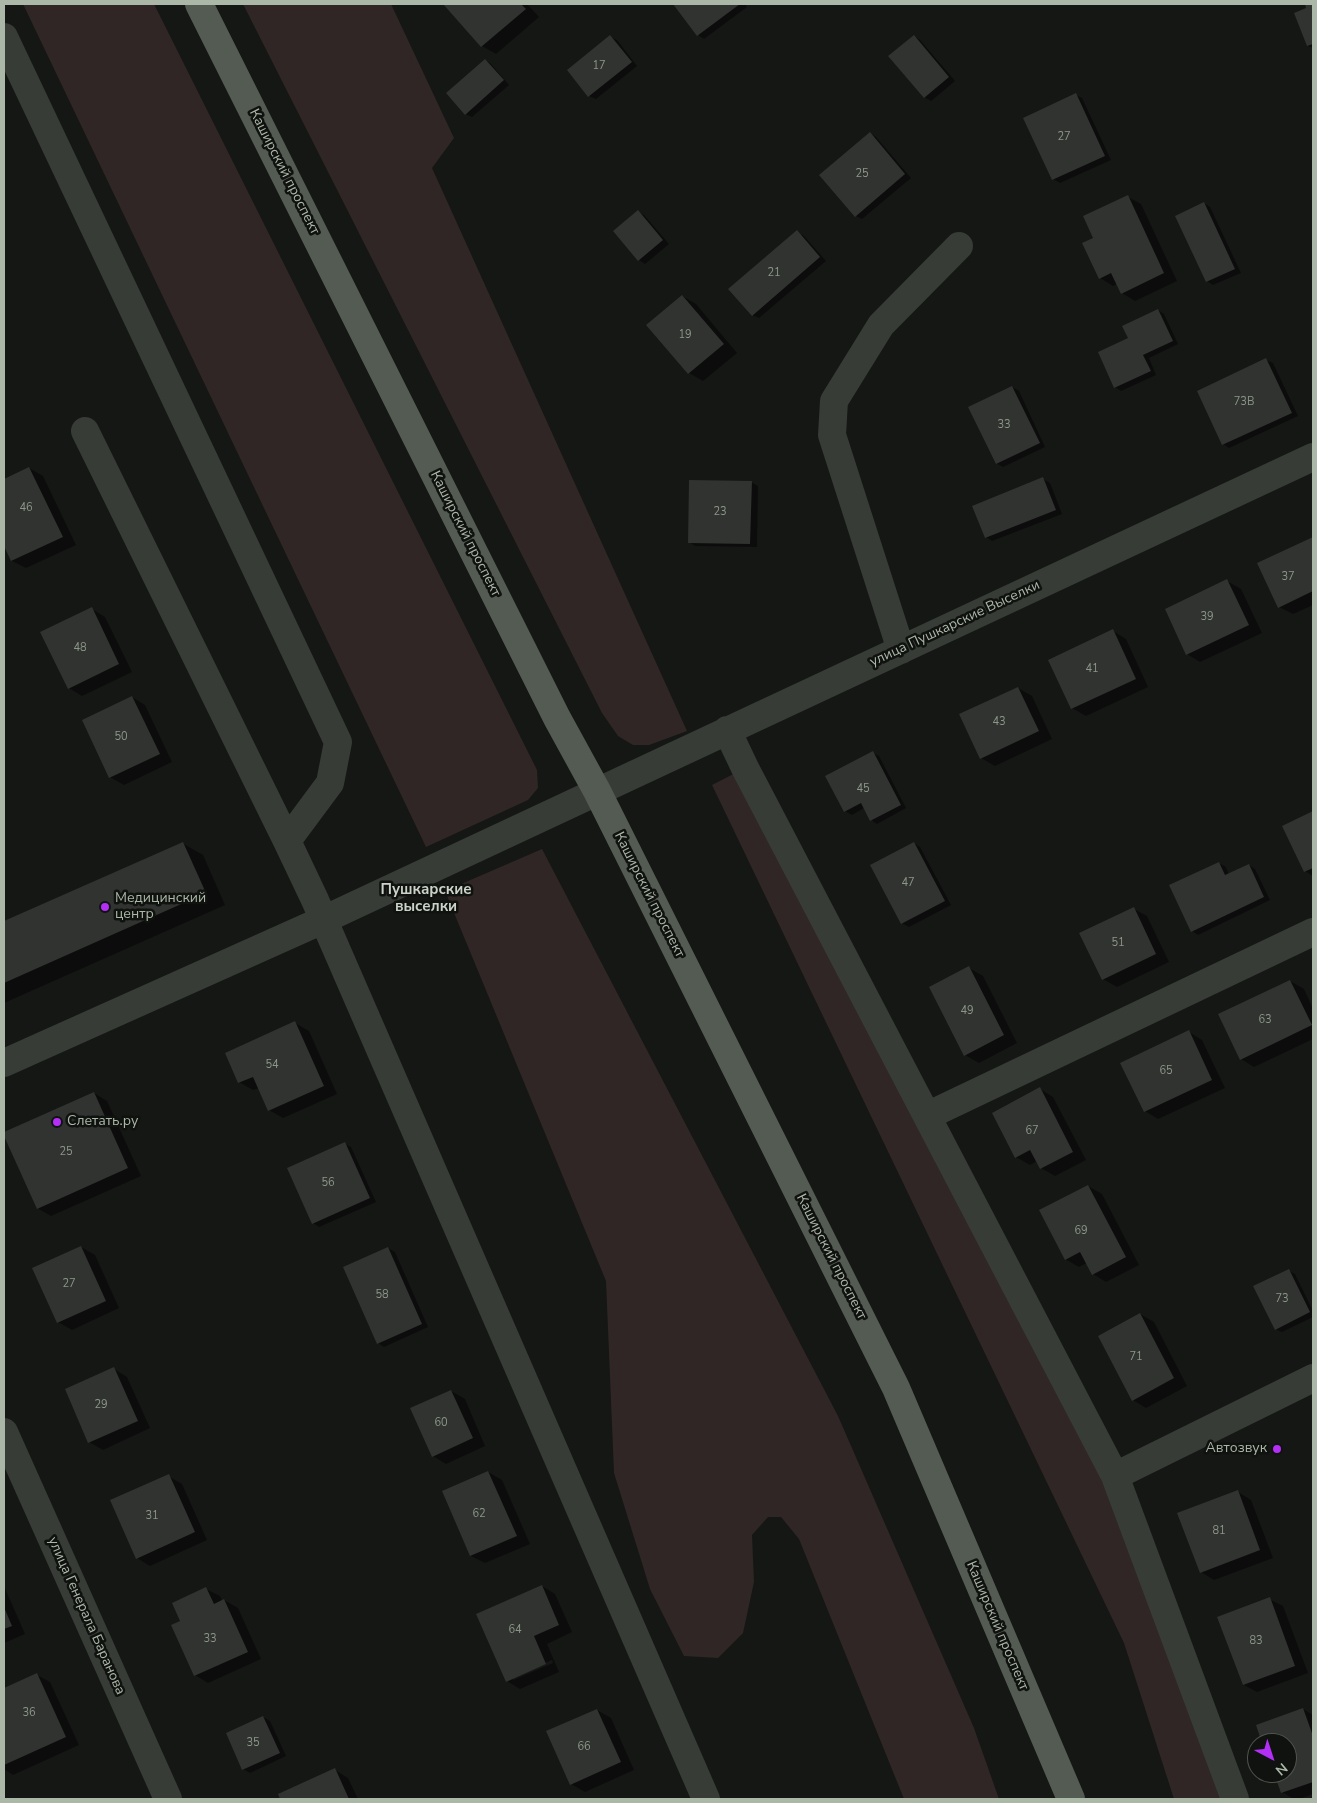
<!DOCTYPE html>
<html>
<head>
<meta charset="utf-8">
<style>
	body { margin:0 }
	#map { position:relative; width:1317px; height:1803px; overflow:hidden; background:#151715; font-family:"Nunito Sans",sans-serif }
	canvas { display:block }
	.frame { position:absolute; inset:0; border:5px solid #acb8a7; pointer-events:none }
	.north { position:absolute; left:1247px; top:1733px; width:50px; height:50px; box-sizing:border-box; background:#101210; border:1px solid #4e544c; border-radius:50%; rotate:140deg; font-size:14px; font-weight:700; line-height:20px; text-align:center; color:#acb8a7 }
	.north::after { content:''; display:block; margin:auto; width:18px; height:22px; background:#b32ff6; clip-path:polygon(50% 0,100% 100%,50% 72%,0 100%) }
</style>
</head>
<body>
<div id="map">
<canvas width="1317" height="1803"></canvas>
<div class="frame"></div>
<div class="north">N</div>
</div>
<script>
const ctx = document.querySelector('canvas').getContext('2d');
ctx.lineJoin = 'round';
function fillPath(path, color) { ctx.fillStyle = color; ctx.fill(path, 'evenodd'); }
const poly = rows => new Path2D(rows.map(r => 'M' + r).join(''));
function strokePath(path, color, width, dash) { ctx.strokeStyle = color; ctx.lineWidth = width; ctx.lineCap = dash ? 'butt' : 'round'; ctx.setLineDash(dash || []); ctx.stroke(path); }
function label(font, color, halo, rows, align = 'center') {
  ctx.font = font + ' "Nunito Sans",sans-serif'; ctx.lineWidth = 5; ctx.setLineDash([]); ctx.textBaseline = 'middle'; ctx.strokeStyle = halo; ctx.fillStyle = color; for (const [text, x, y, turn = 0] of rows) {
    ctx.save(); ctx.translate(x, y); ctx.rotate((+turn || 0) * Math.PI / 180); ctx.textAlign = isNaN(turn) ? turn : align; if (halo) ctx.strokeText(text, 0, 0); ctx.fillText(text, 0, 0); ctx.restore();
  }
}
const green = poly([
	[23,4,154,4,537,770,538,788,528,800,426,847],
	[243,4,391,4,454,138,432,168,687,731,649,745,633,745,618,736,602,713],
	[745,768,1115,1476,1235,1799,1174,1799,1124,1643,712,785],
	[542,849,838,1416,974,1728,999,1799,904,1799,799,1539,781,1517,768,1517,752,1535,754,1582,743,1633,718,1658,684,1656,650,1589,614,1473,606,1281,445,891]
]);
const shadow = poly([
	[445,4,527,4,539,17,496,54,482,46],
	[675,4,745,4,747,7,704,39,698,35],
	[1306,4,1313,4,1313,48,1308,46,1308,8],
	[914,36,920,40,955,81,931,101,924,97],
	[610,37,617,40,637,66,596,99,589,96],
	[485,60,491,64,509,85,472,117,465,114],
	[1076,95,1082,98,1111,160,1060,183,1053,179],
	[870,133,876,137,911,178,862,219,856,216],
	[1128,197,1141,204,1177,281,1135,301,1122,293,1117,284,1113,286,1100,278,1095,238],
	[1204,203,1210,207,1241,273,1213,285,1207,281],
	[638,212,644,215,669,244,645,264,639,260],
	[797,232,804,236,826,261,759,318,752,315],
	[682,296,696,304,737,353,703,381,689,373,648,325],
	[1158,310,1164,314,1178,344,1149,358,1156,375,1121,391,1115,387,1129,339],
	[1266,360,1273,363,1298,416,1229,448,1223,444],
	[1012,387,1019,391,1045,447,1003,467,996,463],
	[29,468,43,476,76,545,26,568,12,561,4,543,4,480],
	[1043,479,1050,483,1062,514,992,541,986,537],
	[751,482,758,486,757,547,695,546,689,542],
	[1313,538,1313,605,1293,614,1279,607,1259,564],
	[1227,581,1241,589,1262,633,1200,662,1187,654],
	[92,609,105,617,132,672,82,696,69,688],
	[1113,631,1126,639,1148,687,1086,716,1072,708],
	[1018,688,1032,696,1052,739,995,766,981,758],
	[132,697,145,705,172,762,124,785,110,777],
	[873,753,879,756,906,808,877,824,871,820,864,808,852,815,845,811],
	[1313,812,1313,876,1305,871,1284,826],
	[182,843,203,855,225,905,4,1003,4,923],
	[914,843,920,847,951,905,909,927,902,923,872,865],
	[1219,863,1226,867,1229,875,1249,865,1255,869,1270,900,1198,935,1192,931],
	[1134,909,1147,916,1169,962,1117,987,1103,979],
	[969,968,983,976,1017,1043,979,1063,965,1055],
	[1290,981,1304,989,1313,1009,1313,1039,1254,1067,1241,1059],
	[295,1023,309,1031,337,1094,283,1118,269,1110,259,1088,253,1090,239,1082],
	[1189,1032,1202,1040,1225,1088,1158,1119,1145,1111],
	[1040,1089,1053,1097,1086,1160,1055,1176,1041,1168,1037,1161,1030,1165,1016,1157],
	[94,1093,107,1101,141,1176,51,1216,37,1208,4,1133],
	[345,1144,351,1147,376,1202,319,1227,313,1223],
	[1088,1186,1102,1194,1139,1265,1106,1282,1093,1274,1087,1263,1079,1267,1065,1259],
	[81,1247,95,1255,119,1308,72,1330,58,1322],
	[388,1248,395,1252,428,1327,384,1347,378,1343],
	[1289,1271,1295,1274,1313,1311,1313,1317,1282,1332,1275,1329],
	[1140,1314,1154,1322,1187,1386,1146,1408,1133,1400],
	[114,1369,127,1377,150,1428,103,1450,89,1442],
	[451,1391,465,1399,485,1446,446,1464,433,1456],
	[488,1472,502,1480,530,1544,485,1563,471,1556,443,1492],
	[168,1476,182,1484,207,1540,150,1566,137,1558],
	[1238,1492,1251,1500,1273,1558,1214,1580,1201,1572],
	[4,1586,25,1634,4,1643],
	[542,1586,555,1594,572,1632,547,1644,559,1672,520,1689,507,1681],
	[552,1660,553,1663,513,1680,513,1677],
	[206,1589,220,1596,222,1601,224,1600,238,1608,261,1659,208,1683,195,1675,182,1622],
	[1269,1599,1283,1606,1308,1673,1257,1692,1244,1685],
	[37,1675,50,1682,79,1745,13,1775,4,1769,4,1689],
	[1303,1709,1313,1715,1313,1794,1299,1799,1294,1799,1282,1792,1275,1773,1287,1773,1287,1743,1264,1743],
	[597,1710,611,1718,634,1770,585,1792,571,1784],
	[263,1717,270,1721,286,1756,250,1773,243,1769],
	[335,1770,348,1778,358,1799,282,1799,280,1795]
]);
const building = poly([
	[443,4,521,4,526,9,481,47],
	[673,4,740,4,697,36],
	[1305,4,1313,4,1313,44,1307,46,1294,13,1306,8],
	[610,35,632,62,588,97,567,70],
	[914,35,949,77,924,98,888,56],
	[485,59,504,80,465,115,446,93],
	[1076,93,1105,156,1052,180,1023,118],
	[870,132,905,174,855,217,819,175],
	[1128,195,1164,273,1121,294,1111,273,1099,279,1082,243,1093,238,1083,216],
	[1204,202,1235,269,1206,282,1175,216],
	[638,210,663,240,638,261,613,231],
	[797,230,820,257,752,316,728,289],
	[682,295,724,344,688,374,646,325],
	[1158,309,1173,341,1143,355,1151,371,1114,388,1098,352,1128,338,1122,326],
	[1266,358,1292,413,1222,445,1197,391],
	[1012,386,1040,443,996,464,968,407],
	[29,467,63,537,11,561,4,546,4,479],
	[1043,477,1056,510,985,538,972,506],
	[689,480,752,481,750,544,688,543],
	[1313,537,1313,591,1278,608,1257,563],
	[1227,579,1249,625,1186,655,1165,609],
	[92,607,119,664,68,689,40,632],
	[1113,629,1136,679,1071,709,1048,660],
	[1018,687,1039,731,980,759,959,714],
	[132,696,160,754,109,778,82,720],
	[873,751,901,805,870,821,861,803,844,812,825,776],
	[1313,811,1313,868,1304,872,1282,826],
	[183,842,206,893,4,983,4,921],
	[914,842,945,901,901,924,870,865],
	[1219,862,1225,875,1249,864,1264,897,1191,932,1169,885],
	[1134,907,1156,954,1102,980,1079,933],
	[969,966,1004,1035,964,1056,929,987],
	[1290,980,1312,1025,1240,1060,1218,1014],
	[295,1021,324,1086,268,1111,253,1077,238,1083,225,1053],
	[1189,1030,1212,1080,1144,1112,1120,1063],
	[1040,1087,1073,1152,1040,1169,1030,1150,1015,1158,992,1113],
	[94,1092,128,1168,37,1209,4,1136,4,1132],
	[345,1142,370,1198,312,1224,287,1168],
	[1088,1185,1126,1257,1092,1275,1080,1252,1065,1260,1039,1210],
	[81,1246,106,1301,57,1323,32,1268],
	[388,1247,422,1324,377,1344,343,1267],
	[1289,1269,1310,1312,1275,1330,1253,1286],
	[1140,1313,1174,1378,1132,1401,1098,1336],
	[114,1367,138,1421,88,1443,65,1389],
	[451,1390,473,1438,432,1457,410,1408],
	[488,1471,517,1536,470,1556,442,1491],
	[169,1474,195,1532,136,1559,110,1500],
	[1238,1490,1260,1550,1200,1573,1177,1513],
	[542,1585,559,1625,534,1636,546,1664,506,1682,476,1614],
	[206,1587,214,1604,224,1599,248,1652,194,1676,171,1625,180,1621,172,1603],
	[1270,1597,1295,1666,1243,1685,1217,1617],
	[4,1607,12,1626,4,1629],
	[37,1673,66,1737,4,1765,4,1688],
	[1303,1708,1313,1736,1313,1782,1281,1793,1274,1773,1287,1773,1287,1743,1262,1743,1256,1725],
	[597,1709,621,1762,570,1785,546,1731],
	[263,1716,280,1753,242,1770,226,1733],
	[335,1768,349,1799,280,1799,278,1794]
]);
const minor = poly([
	[4,37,338,742,330,783,287,841,315,900,706,1799],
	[85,431,287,841],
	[901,650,832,435,834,401,881,325,959,246],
	[727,730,745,768,1115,1476,1235,1799],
	[4,1063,323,920,1313,457],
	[927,1116,1313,932],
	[4,1432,168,1799],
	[1115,1476,1313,1378]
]);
const major = poly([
	[199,4,557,718,597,791,896,1388,1071,1799]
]);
const markers = [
	[105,907,5,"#b32ff6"],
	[57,1122,5,"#b32ff6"],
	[1277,1449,5,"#b32ff6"]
];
const numberNames = [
	["17",599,66],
	["27",1064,137],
	["25",862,174],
	["21",774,273],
	["19",685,335],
	["73В",1244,402],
	["33",1004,425],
	["46",26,508],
	["23",720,512],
	["37",1288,577],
	["39",1207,617],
	["48",80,648],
	["41",1092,669],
	["43",999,722],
	["50",121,737],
	["45",863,789],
	["47",908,883],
	["51",1118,943],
	["49",967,1011],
	["63",1265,1020],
	["54",272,1065],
	["65",1166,1071],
	["67",1032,1131],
	["25",66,1152],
	["56",328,1183],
	["69",1081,1231],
	["27",69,1284],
	["58",382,1295],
	["73",1282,1299],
	["71",1136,1357],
	["29",101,1405],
	["60",441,1423],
	["62",479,1514],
	["31",152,1516],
	["81",1219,1531],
	["64",515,1630],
	["33",210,1639],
	["83",1256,1641],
	["36",29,1713],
	["35",253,1743],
	["66",584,1747]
];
const streetNames = [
	["Каширский проспект",284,172,63],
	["Каширский проспект",465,534,63],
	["улица Пушкарские Выселки",955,624,-25],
	["Каширский проспект",649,895,63],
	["Каширский проспект",831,1257,63],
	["улица Генерала Баранова",86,1616,66],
	["Каширский проспект",997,1626,67]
];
const poiNames = [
	["Медицинский",115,899],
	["центр",115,915],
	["Слетать.ру",67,1122],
	["Автозвук",1267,1449,"right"]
];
const neighbourhoodNames = [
	["Пушкарские",426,890],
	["выселки",426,907]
];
fillPath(green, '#2f2625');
fillPath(shadow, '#0007');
fillPath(building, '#303330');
strokePath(minor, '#373c36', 28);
strokePath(major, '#545b52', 28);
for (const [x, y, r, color] of markers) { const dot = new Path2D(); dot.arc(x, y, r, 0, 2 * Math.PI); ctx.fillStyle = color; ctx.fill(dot); strokePath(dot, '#101210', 2); }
label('11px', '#8d9789', null, numberNames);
label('14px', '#acb8a7', '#101210', streetNames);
label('14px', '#acb8a7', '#101210', poiNames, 'left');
label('bold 15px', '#cbd3c8', '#101210', neighbourhoodNames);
</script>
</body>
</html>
